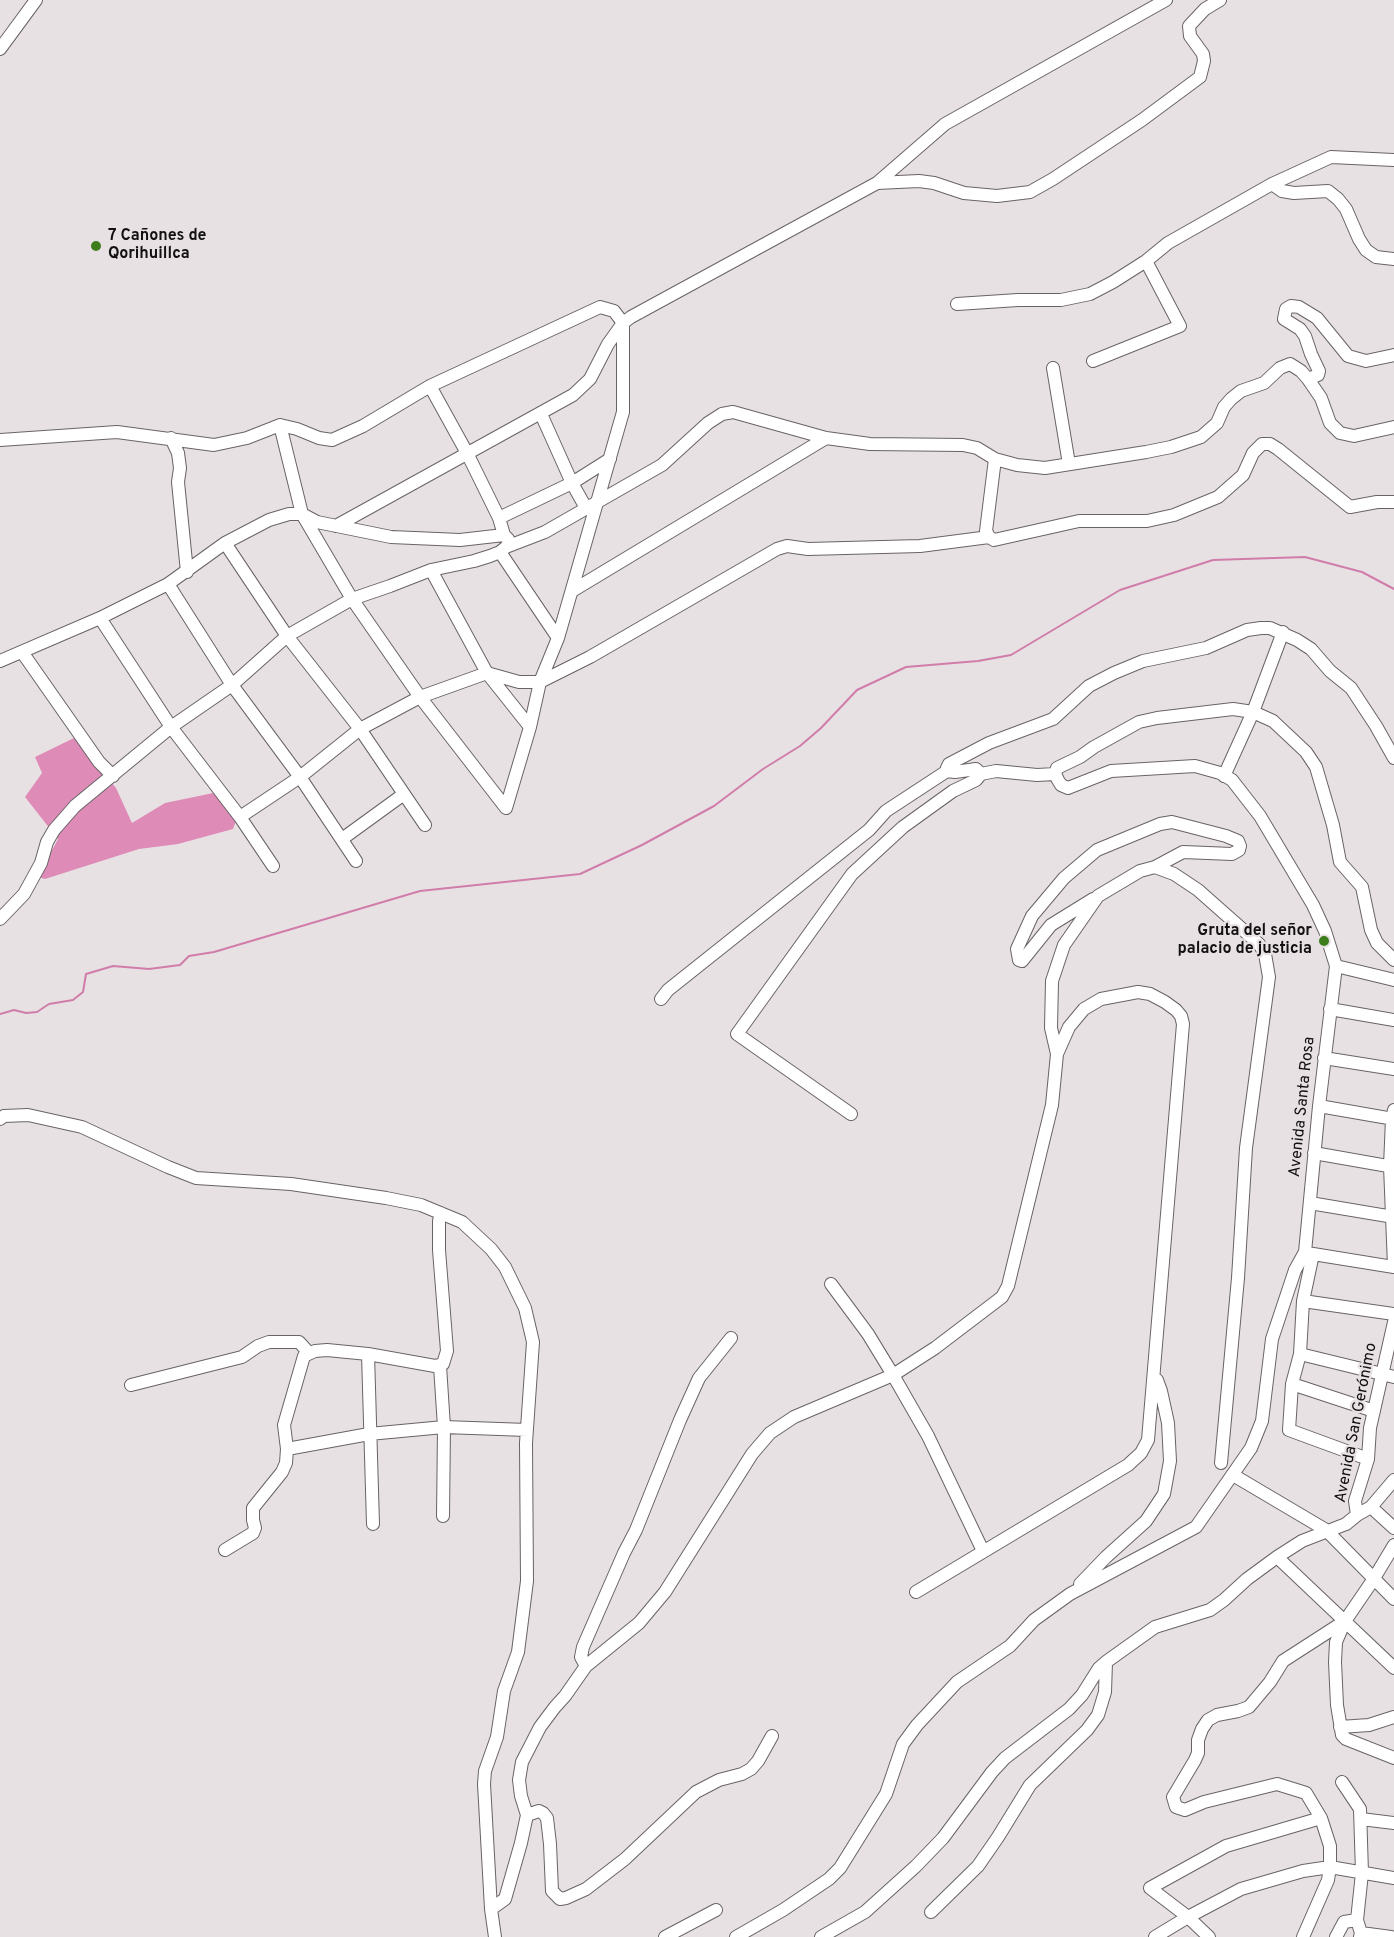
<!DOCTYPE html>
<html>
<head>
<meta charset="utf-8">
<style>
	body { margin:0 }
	canvas { display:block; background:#e8e1e4 }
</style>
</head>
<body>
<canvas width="1394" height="1937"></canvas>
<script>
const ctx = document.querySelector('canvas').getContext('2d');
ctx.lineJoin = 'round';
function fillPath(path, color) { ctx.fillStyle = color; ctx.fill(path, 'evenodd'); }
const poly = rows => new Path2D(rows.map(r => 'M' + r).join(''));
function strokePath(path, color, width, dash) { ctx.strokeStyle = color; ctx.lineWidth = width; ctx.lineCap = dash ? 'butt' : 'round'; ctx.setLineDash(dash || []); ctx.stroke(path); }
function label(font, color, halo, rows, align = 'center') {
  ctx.font = font + ' Overpass,sans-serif'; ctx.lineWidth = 4.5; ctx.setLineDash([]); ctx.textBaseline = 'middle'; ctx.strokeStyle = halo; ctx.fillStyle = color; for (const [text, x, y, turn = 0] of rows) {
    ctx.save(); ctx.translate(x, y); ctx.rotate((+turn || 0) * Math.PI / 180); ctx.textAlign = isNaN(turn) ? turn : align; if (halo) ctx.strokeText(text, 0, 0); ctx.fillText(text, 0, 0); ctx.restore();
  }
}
const forest = poly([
	[74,738,116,788,132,823,165,803,218,792,236,821,233,829,178,844,139,849,45,879,38,877,58,839,25,797,42,773,35,757]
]);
const stream = poly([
	[0,1014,14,1010,26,1013,37,1012,49,1004,73,1000,83,992,86,974,113,966,149,969,180,965,189,956,214,952,420,891,580,874,642,845,714,806,763,769,800,746,821,728,857,690,906,667,978,661,1011,655,1120,590,1213,560,1305,557,1362,572,1394,589]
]);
const minor = poly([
	[0,49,36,0],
	[877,183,945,124,1166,0],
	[1272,184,1282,191,1294,193,1328,191,1338,199,1346,209,1359,239,1366,250,1376,257,1394,259],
	[957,304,1018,300,1061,300,1090,294,1113,282,1146,261,1168,243,1272,184,1331,157,1394,160],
	[1093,361,1180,326,1146,261],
	[1053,368,1069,464],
	[1308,379,1318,375,1319,371,1311,354,1305,336,1300,329,1284,319,1286,309,1291,306,1299,307,1317,318,1348,356,1366,361,1394,355],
	[541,414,572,483,586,508],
	[280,425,302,514,352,599,420,697,506,808],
	[171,438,178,453,180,468,178,482,187,572],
	[0,440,117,432,214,445,247,438,280,425,297,429,319,438,332,440,363,426,430,386,600,307,614,311,623,323,623,412,558,638,540,682,530,727,506,808],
	[995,459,986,531,989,537,994,540,1079,521,1147,521,1174,515,1218,497,1243,475,1253,453,1262,444,1270,444,1278,449,1350,507,1377,502,1394,502],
	[499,518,572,483,610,459],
	[336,526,573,395,590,379,608,344,623,323,631,317,877,183,919,181,934,183,964,193,997,196,1030,192,1053,179,1142,120,1200,77,1204,61,1203,54,1190,36,1189,26,1205,9,1220,0],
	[225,543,287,636,360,729,425,825],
	[506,547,545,532,662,465,708,423,722,414,733,412,826,438,870,444,963,445,977,448,995,459,1017,465,1045,468,1146,452,1171,447,1201,437,1217,423,1224,407,1231,399,1241,391,1264,383,1280,368,1290,364,1301,371,1308,379,1321,398,1330,423,1340,433,1354,436,1394,427],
	[500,552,558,638],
	[431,570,487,673,530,727],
	[168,584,232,685,300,777,356,861],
	[572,591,826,438],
	[100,618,171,727,240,817,273,866],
	[22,652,99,762,113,776],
	[0,661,100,618,168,584,225,543,269,520,289,514,302,514,317,522,391,537,460,540,504,535],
	[981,774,976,769,955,772,947,771,947,768,949,764,989,743,1053,719,1089,686,1114,673,1143,661,1206,648,1247,630,1261,628,1270,628,1297,640,1311,649,1330,671,1351,688,1376,726,1394,758],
	[1224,776,1253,712,1283,632],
	[240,817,300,777,360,729,420,697,487,673,519,682,540,682,590,657,777,549,787,546,808,549,920,546,989,537],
	[342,839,404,794],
	[1093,899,1051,925,1022,961,1019,960,1017,949,1032,916,1064,878,1097,850,1160,824,1172,822,1226,836,1238,841,1240,846,1239,850,1232,854,1183,852,1155,867],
	[0,919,24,894,41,863,47,842,54,830,75,806,171,727,232,685,287,636,352,599,390,586,431,570,474,561,490,556,500,552,506,547,509,543,508,539,504,535,499,518,467,453,430,386],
	[1336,966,1394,980],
	[661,999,668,990,869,830,886,811,947,771],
	[1330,1009,1394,1020],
	[1057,1054,1051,1028,1052,981,1064,945,1098,896,1140,871,1155,867,1174,874,1198,890,1259,944,1265,954,1269,977,1246,1148,1238,1278,1221,1463],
	[1324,1058,1394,1069],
	[1319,1106,1394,1119],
	[1394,1110,1392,1119,1390,1166,1394,1266],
	[851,1114,737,1034,852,874,903,827,953,791,976,780,981,774,996,771,1037,775,1055,774],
	[0,1119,4,1116,28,1115,82,1127,168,1167,196,1178,291,1184,386,1198,421,1205,462,1222,491,1249,505,1267,525,1308,533,1342,526,1443,527,1581,518,1652,504,1691,497,1737,485,1771,484,1784,491,1909,495,1937],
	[1314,1153,1394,1167],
	[1310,1203,1394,1217],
	[1307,1253,1394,1267],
	[1313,1254,1303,1301,1300,1354,1292,1384,1289,1430,1368,1459],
	[831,1284,868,1334,893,1375,928,1436,983,1551],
	[1303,1301,1394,1314],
	[1394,1322,1370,1428,1368,1459,1355,1501,1357,1515,1371,1507,1394,1480],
	[368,1354,373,1524],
	[1300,1354,1394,1377],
	[440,1366,444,1427,443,1516],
	[1292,1384,1374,1411],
	[131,1385,242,1357,258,1346,269,1342,299,1342,309,1353],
	[287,1449,369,1434,444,1427,527,1430],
	[1233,1475,1326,1530,1394,1599],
	[1371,1507,1394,1528],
	[1394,1545,1373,1580,1345,1621,1336,1642,1335,1662,1337,1705,1342,1735,1346,1739,1394,1758],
	[225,1550,253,1533,255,1528,253,1520,253,1508,282,1472,286,1463,287,1449,284,1425,304,1356,315,1351,327,1350,368,1354,435,1366,443,1364,447,1351,439,1250,439,1221,441,1213],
	[1277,1557,1394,1668],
	[1080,1584,1106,1557,1146,1521,1164,1494,1170,1461,1168,1423,1161,1391,1157,1380],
	[586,1666,581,1657,583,1647,624,1553,636,1530,680,1420,699,1378,731,1338],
	[1340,1727,1369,1725,1394,1717],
	[1342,1782,1360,1809,1362,1873,1357,1920,1361,1933,1360,1937],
	[527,1815,539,1811,543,1813,547,1818,550,1844,552,1891,560,1899,566,1898,586,1889,625,1859,696,1792,719,1780,742,1774,751,1769,758,1761,772,1736],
	[1361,1819,1394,1823],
	[491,1909,505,1899,521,1843,527,1815,521,1796,519,1780,522,1762,540,1727,555,1707,565,1696,586,1666,639,1623,665,1592,752,1454,770,1433,794,1417,893,1375,935,1348,1002,1297,1008,1286,1052,1105,1057,1054,1069,1027,1084,1009,1101,999,1138,992,1150,994,1165,1002,1176,1010,1181,1016,1183,1024,1148,1440,1141,1453,1128,1465,916,1592],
	[931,1912,978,1866,998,1837,1030,1785,1087,1730,1098,1715,1105,1692,1106,1662],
	[1361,1933,1391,1937],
	[665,1937,716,1910],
	[736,1937,783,1910,829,1879,840,1868,886,1794,903,1744,917,1725,957,1682,1010,1646,1034,1620,1070,1594,1196,1527,1251,1448,1262,1421,1272,1339,1295,1270,1305,1252,1319,1106,1336,966,1325,931,1313,905,1260,816,1232,780,1220,773,1195,766,1111,771,1068,788,1061,785,1058,780,1055,774,1057,768,1080,757,1094,747,1139,722,1157,718,1233,709,1253,712,1273,721,1306,752,1316,767,1333,825,1340,862,1362,887,1371,930,1377,943,1394,960],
	[821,1937,865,1912,916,1866,943,1838,992,1772,1005,1758,1069,1709,1082,1695,1099,1668,1106,1662,1155,1627,1210,1610,1224,1600,1247,1579,1277,1557,1302,1541,1346,1524,1357,1515],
	[1155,1937,1188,1917,1241,1889,1303,1871,1330,1867,1394,1878],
	[1209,1937,1188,1917,1150,1888,1226,1846,1321,1818],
	[1303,1937,1328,1880,1330,1867,1330,1846,1321,1818,1306,1793,1277,1784,1204,1802,1185,1810,1176,1807,1173,1797,1195,1760,1198,1753,1198,1740,1202,1729,1208,1720,1217,1715,1238,1711,1249,1707,1270,1682,1283,1661,1345,1621],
	[1336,1937,1344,1922,1357,1920]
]);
const markers = [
	[96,246,6,"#3d7d1c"],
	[1324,941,6,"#3d7d1c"]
];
const poiNames = [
	["7 Cañones de",108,237],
	["Qorihuillca",108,255],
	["Gruta del señor",1312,932,"right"],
	["palacio de justicia",1312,950,"right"]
];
const streetNames = [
	["Avenida Santa Rosa",1303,1107,-84],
	["Avenida San Gerónimo",1357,1423,-79]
];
fillPath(forest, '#df8bb7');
strokePath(stream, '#d07daa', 2);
strokePath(minor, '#696366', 14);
strokePath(minor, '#fff', 12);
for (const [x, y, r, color] of markers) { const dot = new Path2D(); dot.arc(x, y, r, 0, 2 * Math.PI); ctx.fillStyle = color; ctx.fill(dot); strokePath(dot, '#e8e1e4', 2); }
label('bold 16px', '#121011', '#e8e1e4', poiNames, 'left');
label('16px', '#121011', '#e8e1e4', streetNames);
</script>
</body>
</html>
